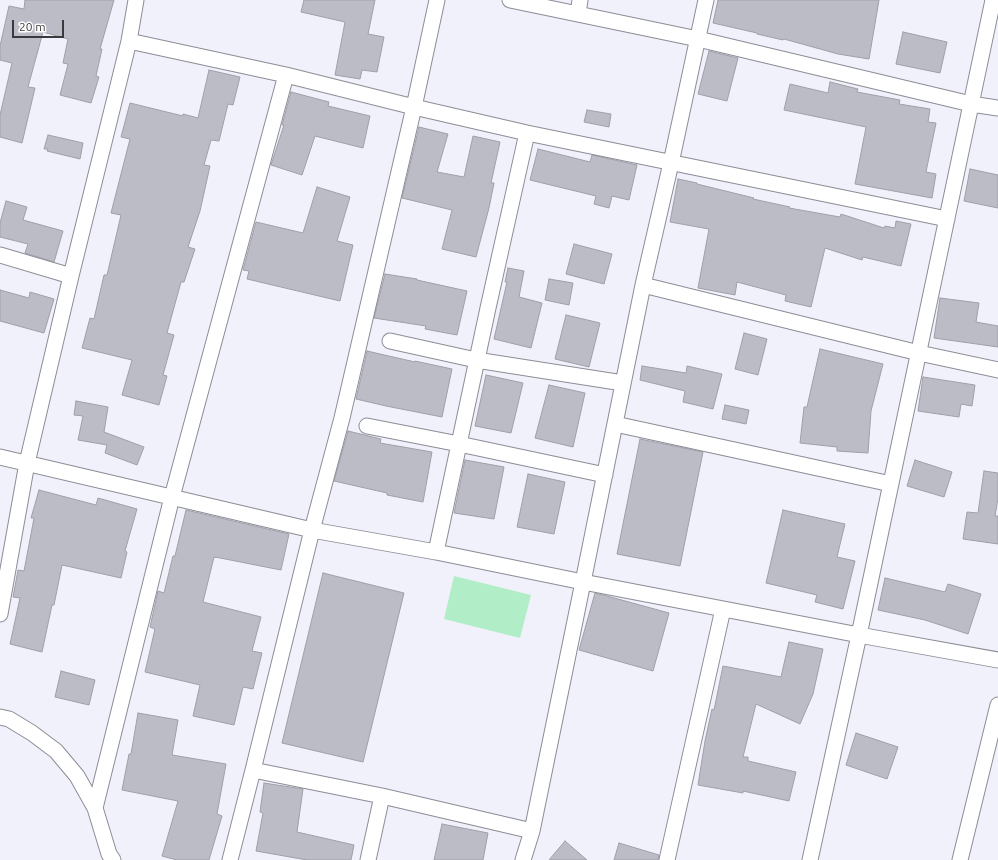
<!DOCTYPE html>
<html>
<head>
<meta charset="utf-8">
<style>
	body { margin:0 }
	#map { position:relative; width:998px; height:860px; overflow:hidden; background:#f1f1fb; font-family:Ubuntu,sans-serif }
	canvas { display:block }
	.scale { position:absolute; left:12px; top:20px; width:52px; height:18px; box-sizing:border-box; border:2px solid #3a3a3e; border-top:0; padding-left:5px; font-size:12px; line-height:14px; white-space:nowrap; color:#3a3a3e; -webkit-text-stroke:3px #fff; paint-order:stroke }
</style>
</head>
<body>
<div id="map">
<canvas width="998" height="860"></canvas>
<div class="scale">20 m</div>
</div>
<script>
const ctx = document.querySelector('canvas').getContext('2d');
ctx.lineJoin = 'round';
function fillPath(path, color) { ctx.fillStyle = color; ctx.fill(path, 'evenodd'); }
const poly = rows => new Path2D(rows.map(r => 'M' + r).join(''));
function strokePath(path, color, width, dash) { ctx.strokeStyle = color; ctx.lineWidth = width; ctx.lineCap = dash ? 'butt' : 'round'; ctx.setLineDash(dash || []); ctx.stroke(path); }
const green = poly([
	[454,576,531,595,520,638,444,619]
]);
const building = poly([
	[25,0,114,0,100,49,102,49,96,76,99,77,91,103,60,95,68,64,63,63,68,39,43,32,28,87,35,88,22,143,0,137,0,115,12,63,0,60,0,46,9,6,24,9,25,0],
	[304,0,375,0,368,34,384,37,377,72,362,70,360,79,335,75,345,22,301,12,304,0],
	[718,0,879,0,869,59,838,54,784,39,783,40,757,34,757,33,713,23,718,0],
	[903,32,947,42,940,73,896,64,903,32],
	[709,51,738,58,727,101,698,94,709,51],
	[209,70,240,77,233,105,228,104,219,141,211,140,204,165,210,166,200,211,188,247,195,249,184,282,181,282,167,333,174,335,163,375,167,376,159,405,122,395,132,360,82,348,90,318,94,319,104,275,107,275,121,215,111,213,130,139,121,137,130,103,183,116,183,114,198,118,209,70],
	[830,82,858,89,857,92,900,100,899,104,930,109,928,122,936,123,926,172,936,174,932,198,855,184,866,127,784,110,790,84,828,93,830,82],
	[291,92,329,102,328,106,370,116,363,148,315,136,302,175,271,165,284,125,282,125,291,92],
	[587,110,611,114,609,127,584,122,587,110],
	[419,127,448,134,437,172,464,177,473,136,500,142,491,183,494,183,489,208,476,257,442,249,452,210,402,198,419,127],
	[48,135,83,143,80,159,47,151,48,149,44,149,48,135],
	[538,149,590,162,592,155,637,165,629,200,612,196,609,208,594,204,596,196,530,180,538,149],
	[970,169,998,175,998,208,964,201,970,169],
	[678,179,697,183,697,184,754,198,753,199,790,207,789,208,840,217,841,214,884,228,885,226,895,228,896,221,911,224,901,266,863,257,862,260,825,248,811,307,785,301,786,295,737,282,735,295,698,288,709,229,670,222,678,179],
	[317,187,350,197,337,241,353,245,340,301,247,279,249,271,243,270,256,222,303,233,317,187],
	[6,201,27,207,23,220,63,231,54,262,25,253,28,244,0,237,0,223,6,201],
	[574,244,612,254,604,284,566,274,574,244],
	[508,268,524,271,519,297,542,303,531,348,494,339,507,282,505,282,508,268],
	[385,274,417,279,417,280,467,291,457,335,425,329,426,326,374,318,385,274],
	[549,279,573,283,569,305,545,300,549,279],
	[0,290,29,298,30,292,54,299,44,333,0,321,0,290],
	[940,298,979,303,976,322,998,326,998,347,934,338,940,298],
	[566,315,600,323,589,367,555,359,566,315],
	[744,333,767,339,758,375,735,369,744,333],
	[820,349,883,364,871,411,868,453,837,451,837,447,800,443,804,407,807,407,820,349],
	[367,351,415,362,415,361,452,369,442,417,386,406,356,399,367,351],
	[642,366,686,373,687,366,722,374,713,409,683,402,685,391,640,380,642,366],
	[486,375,523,383,511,433,475,426,486,375],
	[923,377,975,385,972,406,961,404,959,417,918,411,923,377],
	[549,385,585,393,573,447,535,438,549,385],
	[76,401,108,407,104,432,144,447,137,465,105,453,107,445,78,440,83,416,74,415,76,401],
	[725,405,749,410,746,424,722,419,725,405],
	[348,431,381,439,380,443,432,452,423,502,387,495,387,493,334,481,348,431],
	[640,439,703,452,680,566,617,554,640,439],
	[465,460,504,467,494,519,454,513,465,460],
	[915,460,952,472,944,497,907,486,915,460],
	[984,471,998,473,998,498,995,516,998,516,998,544,963,539,967,512,978,513,984,471],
	[528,474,565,482,554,534,517,527,528,474],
	[39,490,96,505,98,498,137,509,125,551,127,552,121,578,62,565,54,605,52,605,42,652,10,644,20,598,13,597,18,570,24,571,34,518,31,518,39,490],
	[186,510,289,534,281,570,215,557,215,558,214,557,203,602,261,617,252,651,262,653,253,689,243,687,234,725,193,716,200,685,145,672,155,629,150,627,158,591,164,593,173,556,175,556,186,510],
	[783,510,845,524,837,557,855,561,843,609,815,602,817,595,766,583,783,510],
	[323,573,404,593,363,762,282,743,323,573],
	[885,578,945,592,948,584,981,594,968,634,925,620,878,610,885,578],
	[595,593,607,596,669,613,653,671,579,650,595,593],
	[789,642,823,649,813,694,800,724,756,704,743,757,748,757,748,761,796,772,789,801,743,791,743,793,698,785,705,741,712,709,714,710,723,666,781,677,789,642],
	[61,671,95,680,89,705,55,697,61,671],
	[138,713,178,720,172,755,226,764,217,814,222,816,209,860,177,860,162,856,178,801,122,790,129,754,131,754,138,713],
	[856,733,898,747,887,779,846,765,856,733],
	[264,783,303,789,297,832,354,845,351,860,307,860,256,851,263,813,260,812,264,783],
	[442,824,488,833,483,860,434,860,442,824],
	[565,841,587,860,549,860,565,841],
	[619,843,659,855,658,860,614,860,619,843]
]);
const minor = poly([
	[510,0,698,39,971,104,998,108],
	[578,14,580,0],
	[129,41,286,75,414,107,527,133,947,219],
	[0,255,71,276],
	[643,285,919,353,998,370],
	[390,341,476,360,623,383],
	[615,424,891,484],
	[367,426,459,444,605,475],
	[0,457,312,530,436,552,583,582,859,635,993,0],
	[436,552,488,308,527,133],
	[0,614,27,463,71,276,129,41,136,0],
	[0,717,9,719,32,733,56,751,77,776,95,808,109,854,113,860],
	[253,770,382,796,532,831],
	[95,808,172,497,286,75],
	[230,860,253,770,312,530,342,418,414,107,437,0],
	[368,860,382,796],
	[523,860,532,831,583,582,643,285,671,163,706,0],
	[667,860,723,609],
	[810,860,859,635,998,660],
	[960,860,998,705]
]);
fillPath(green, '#b1edc7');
fillPath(building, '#bbbcc5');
strokePath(building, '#9f9fa8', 1);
strokePath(minor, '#8c8d96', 17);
strokePath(minor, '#fff', 15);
</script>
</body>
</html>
